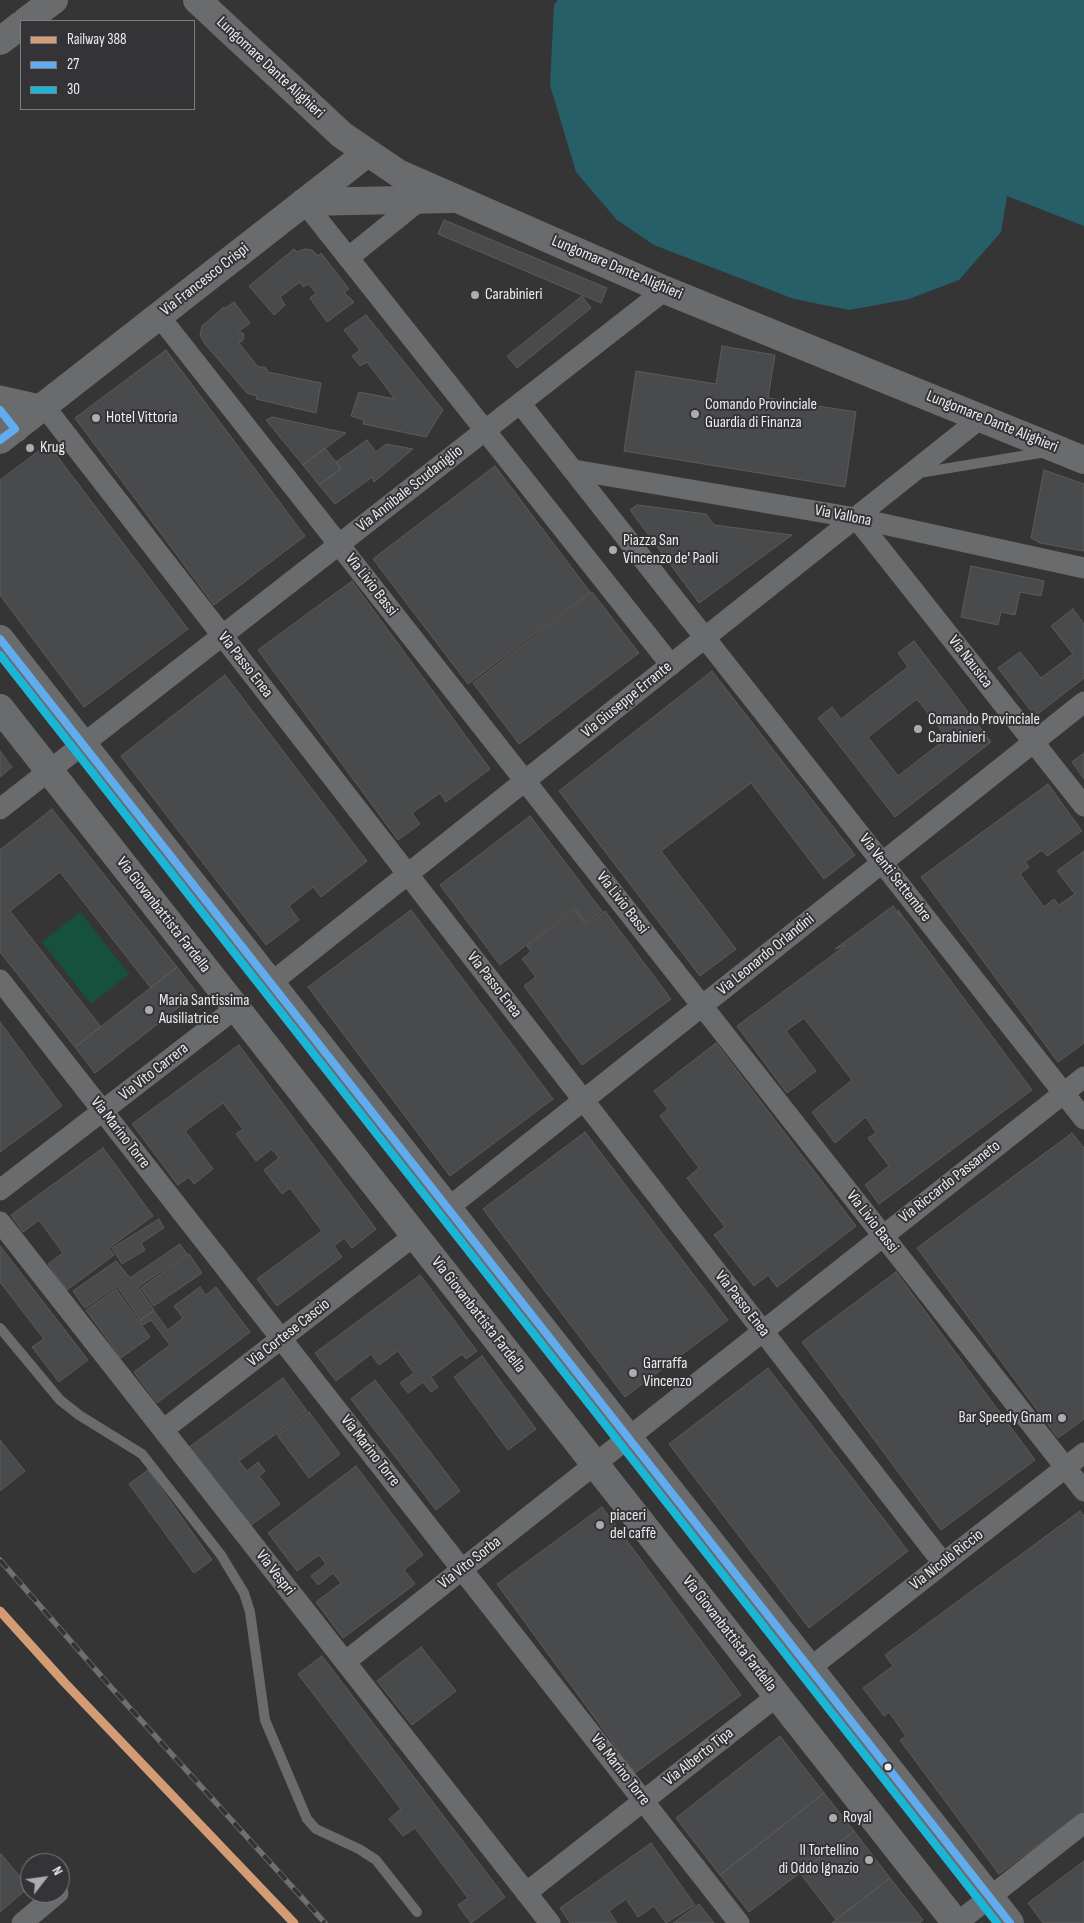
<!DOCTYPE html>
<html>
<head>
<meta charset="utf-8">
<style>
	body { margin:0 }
	#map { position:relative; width:1084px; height:1923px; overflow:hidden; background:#353536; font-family:"Sofia Sans Condensed",sans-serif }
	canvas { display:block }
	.legend { position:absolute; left:20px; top:20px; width:175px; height:90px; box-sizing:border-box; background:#343437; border:1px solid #7d7e80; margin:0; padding:6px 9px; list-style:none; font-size:15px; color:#ebeced }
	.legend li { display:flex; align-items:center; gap:10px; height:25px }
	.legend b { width:25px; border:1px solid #7d7e80 }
	.north { position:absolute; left:20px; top:1853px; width:50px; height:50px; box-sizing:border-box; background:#343437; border:1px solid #7d7e80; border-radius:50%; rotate:60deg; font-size:14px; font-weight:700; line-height:20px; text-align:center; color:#ebeced }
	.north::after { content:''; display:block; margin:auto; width:18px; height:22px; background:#abacad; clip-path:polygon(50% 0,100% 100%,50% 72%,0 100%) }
</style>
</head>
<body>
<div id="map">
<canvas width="1084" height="1923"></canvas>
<ul class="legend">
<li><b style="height:6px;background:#d39c74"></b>Railway 388</li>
<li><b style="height:6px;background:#60acee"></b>27</li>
<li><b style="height:6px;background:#1ab6d8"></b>30</li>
</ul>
<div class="north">N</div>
</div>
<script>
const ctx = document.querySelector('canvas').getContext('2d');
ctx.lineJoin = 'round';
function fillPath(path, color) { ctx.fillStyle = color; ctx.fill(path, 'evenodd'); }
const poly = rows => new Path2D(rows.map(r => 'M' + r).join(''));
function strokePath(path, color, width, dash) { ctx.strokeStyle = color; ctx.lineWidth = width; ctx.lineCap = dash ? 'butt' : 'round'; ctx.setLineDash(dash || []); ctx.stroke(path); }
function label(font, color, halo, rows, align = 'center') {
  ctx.font = font + ' "Sofia Sans Condensed",sans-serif'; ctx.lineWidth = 4; ctx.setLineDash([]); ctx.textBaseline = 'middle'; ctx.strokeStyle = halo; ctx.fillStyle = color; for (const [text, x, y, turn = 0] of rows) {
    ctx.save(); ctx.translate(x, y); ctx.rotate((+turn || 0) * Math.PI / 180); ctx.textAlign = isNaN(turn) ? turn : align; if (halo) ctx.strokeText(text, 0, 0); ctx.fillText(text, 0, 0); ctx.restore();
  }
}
const green = poly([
	[80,912,129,974,91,1004,42,942]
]);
const water = poly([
	[558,0,1084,0,1084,226,1007,196,1001,232,959,280,909,299,849,310,794,299,654,245,617,220,576,172,550,85,554,5]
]);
const building = poly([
	[444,220,607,288,601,303,438,234,444,220],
	[294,249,297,252,305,249,312,250,318,256,321,253,349,289,344,292,354,302,327,322,310,298,316,293,308,284,303,287,300,282,280,297,285,305,274,315,249,286,294,249],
	[582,296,591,308,517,368,507,356,582,296],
	[234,302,250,323,239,331,244,334,243,340,239,343,258,367,265,367,268,372,321,383,316,413,256,399,257,396,247,393,205,344,200,335,202,326,224,307,224,309,234,302],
	[366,315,443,410,426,437,363,424,364,420,351,416,359,392,395,399,367,362,360,366,352,356,360,350,344,330,366,315],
	[722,346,775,355,768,398,856,412,845,487,624,451,636,371,716,384,722,346],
	[166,350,305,536,214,605,75,418,166,350],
	[272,417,346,433,303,465,266,420,272,417],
	[367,440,376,452,386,444,413,449,374,482,372,477,335,504,319,485,341,469,336,462,367,440],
	[48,444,188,629,84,707,0,595,0,480,48,444],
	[325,448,341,469,319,485,303,465,325,448],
	[495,466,590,592,468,684,373,559,495,466],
	[1044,470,1084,484,1084,551,1040,543,1031,538,1044,470],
	[637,505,706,514,714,525,792,535,699,603,630,510,637,505],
	[971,566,1044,581,1041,596,1020,592,1015,615,1001,612,998,625,961,617,971,566],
	[352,581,490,769,446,802,440,793,412,813,420,824,398,840,258,650,352,581],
	[592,592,639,653,519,744,473,683,592,592],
	[1073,609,1084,624,1084,678,1035,716,998,668,1020,652,1041,678,1073,654,1051,626,1073,609],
	[914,641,991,742,895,817,818,718,832,707,841,719,908,667,898,653,914,641],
	[917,699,947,738,898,776,868,737,917,699],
	[712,671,855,855,824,879,751,783,661,851,736,949,700,976,559,791,712,671],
	[225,675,367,861,321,897,313,887,289,906,299,920,266,945,121,756,225,675],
	[0,751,12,767,0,777,0,751],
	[1084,753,1084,779,1072,762,1084,753],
	[1048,784,1082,831,1047,856,1042,850,1025,862,1029,867,1020,874,1044,907,1054,899,1059,905,1075,894,1057,871,1084,851,1084,1043,1058,1062,921,877,1048,784],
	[52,809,177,967,151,988,60,872,10,911,101,1027,75,1047,0,952,0,850,52,809],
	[530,816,602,911,586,923,575,908,500,965,440,885,530,816],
	[893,906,901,917,898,910,1032,1090,879,1204,865,1185,889,1166,868,1138,876,1133,866,1117,835,1143,812,1112,852,1080,804,1018,786,1031,816,1071,787,1093,737,1026,846,945,835,949,893,906],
	[411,910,553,1099,450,1176,308,987,411,910],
	[575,910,586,925,605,911,671,999,582,1065,524,986,536,977,522,959,531,952,527,946,575,910],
	[177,967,197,993,95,1073,75,1047,177,967],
	[0,1022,62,1106,0,1152,0,1022],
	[716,1043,856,1226,777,1287,768,1275,754,1286,714,1235,725,1227,687,1178,699,1168,660,1116,668,1109,654,1091,716,1043],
	[239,1045,376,1229,352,1248,344,1238,334,1246,342,1257,277,1306,257,1279,322,1231,290,1188,282,1194,264,1170,279,1158,272,1149,256,1161,236,1134,243,1129,223,1103,185,1131,213,1169,194,1184,189,1177,178,1185,132,1124,239,1045],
	[585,1132,728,1320,625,1397,483,1209,585,1132],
	[1072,1133,1084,1148,1084,1419,1058,1438,917,1248,1072,1133],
	[103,1148,153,1216,109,1248,114,1255,67,1290,48,1264,63,1253,39,1220,23,1232,11,1215,103,1148],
	[159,1219,164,1228,141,1243,145,1250,122,1264,112,1248,159,1219],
	[180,1244,187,1254,138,1287,154,1310,140,1320,117,1286,85,1308,73,1291,116,1261,130,1278,180,1244],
	[0,1246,88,1360,59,1382,32,1347,44,1339,0,1282,0,1246],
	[189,1254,202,1273,154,1306,141,1288,189,1254],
	[896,1272,1035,1460,941,1530,802,1342,896,1272],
	[420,1275,477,1351,466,1359,462,1354,431,1377,438,1387,431,1392,423,1382,408,1393,400,1383,414,1373,398,1351,379,1365,371,1354,336,1381,315,1353,420,1275],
	[200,1287,206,1295,216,1287,250,1332,157,1403,134,1372,170,1345,151,1320,143,1325,140,1321,154,1311,168,1330,183,1318,174,1306,200,1287],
	[116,1289,150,1337,121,1358,86,1310,116,1289],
	[482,1356,536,1429,508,1450,454,1377,482,1356],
	[768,1368,908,1551,809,1628,669,1444,768,1368],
	[283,1378,307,1411,239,1461,247,1471,258,1462,265,1471,259,1476,280,1504,247,1528,188,1448,283,1378],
	[375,1380,460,1491,436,1510,351,1399,375,1380],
	[309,1412,340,1454,309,1478,277,1435,309,1412],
	[0,1440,25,1471,0,1491,0,1440],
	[356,1466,423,1555,404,1570,415,1584,343,1638,316,1602,341,1583,333,1573,318,1585,311,1576,326,1564,319,1555,297,1571,268,1533,356,1466],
	[148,1470,212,1560,194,1573,129,1484,148,1470],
	[602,1507,741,1695,635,1773,497,1584,602,1507],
	[1080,1511,1084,1516,1084,1811,999,1874,900,1740,906,1736,889,1712,884,1716,863,1688,893,1666,885,1655,1080,1511],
	[421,1647,456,1691,412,1725,377,1681,421,1647],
	[322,1656,505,1897,471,1923,458,1905,468,1898,415,1828,403,1836,389,1819,401,1809,298,1674,322,1656],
	[780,1736,824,1793,720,1875,676,1818,780,1736],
	[824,1793,854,1831,749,1912,720,1875,824,1793],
	[854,1831,890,1878,836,1920,800,1873,854,1831],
	[651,1843,695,1905,666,1923,654,1906,638,1917,626,1899,609,1911,617,1923,570,1923,560,1908,651,1843],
	[1,1854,29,1887,0,1912,0,1855,1,1854],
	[1084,1861,1084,1923,1043,1923,1028,1903,1084,1861],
	[890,1878,923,1920,920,1923,832,1923,890,1878],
	[699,1904,714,1923,673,1923,699,1904]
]);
const service = poly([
	[919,473,1046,452],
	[0,1328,60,1400,79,1415,142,1454,221,1555,244,1593,250,1612,265,1720,307,1819,316,1829,359,1849,376,1860,417,1912]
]);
const minor = poly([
	[304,202,671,665],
	[348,258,420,200],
	[159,316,1084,1491],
	[0,396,44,406,943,1563],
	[520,403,1084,1119],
	[574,470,856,518,1084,568],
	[856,518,1084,806],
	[0,809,665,290],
	[0,980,739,1923],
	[271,983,982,417],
	[0,1190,236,1008],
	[448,1208,1084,702],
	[0,1222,550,1923],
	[163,1430,415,1235],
	[345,1662,1084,1077],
	[810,1668,1084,1453],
	[526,1893,777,1696],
	[22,1923,58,1893],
	[957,1923,1084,1823]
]);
const secondary = poly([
	[197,0,342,135,398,173,665,290,1084,460],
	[26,21,54,0],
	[0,41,21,25],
	[304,202,450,199],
	[0,410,15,429],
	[0,440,366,154],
	[0,639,1010,1923],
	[0,708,956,1923]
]);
const rail = poly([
	[0,1560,109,1685,325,1923]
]);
const bus1 = poly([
	[0,410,15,429,0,440],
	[0,639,1010,1923]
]);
const bus2 = poly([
	[0,655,997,1923]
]);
const rail1 = poly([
	[0,1611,65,1683,294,1923]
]);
const markers = [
	[475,295,5,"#abacad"],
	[695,414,5,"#abacad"],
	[96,418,5,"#abacad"],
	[30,448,5,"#abacad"],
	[613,550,5,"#abacad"],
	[918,729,5,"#abacad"],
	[149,1010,5,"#abacad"],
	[633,1373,5,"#abacad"],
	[1062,1418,5,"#abacad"],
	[600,1525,5,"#abacad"],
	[888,1767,4.5,"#ebeced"],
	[833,1818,5,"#abacad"],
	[869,1860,5,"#abacad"]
];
const streetNames = [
	["Lungomare Dante Alighieri",270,68,43],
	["Lungomare Dante Alighieri",617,268,23],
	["Via Francesco Crispi",205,280,-38],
	["Lungomare Dante Alighieri",992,422,22],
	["Via Annibale Scudaniglio",410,489,-38],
	["Via Vallona",843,516,11],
	["Via Livio Bassi",371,585,52],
	["Via Nausica",970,662,52],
	["Via Passo Enea",245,665,52],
	["Via Giuseppe Errante",627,700,-39],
	["Via Venti Settembre",895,878,52],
	["Via Livio Bassi",622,903,52],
	["Via Giovanbattista Fardella",163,915,52],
	["Via Leonardo Orlandini",766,955,-39],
	["Via Passo Enea",494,985,52],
	["Via Vito Carrera",154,1072,-38],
	["Via Marino Torre",120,1133,52],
	["Via Riccardo Passaneto",950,1182,-38],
	["Via Livio Bassi",872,1222,52],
	["Via Passo Enea",742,1304,52],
	["Via Giovanbattista Fardella",478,1315,52],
	["Via Cortese Cascio",289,1333,-38],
	["Via Marino Torre",370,1451,52],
	["Via Nicolò Riccio",947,1560,-38],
	["Via Vito Sorba",470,1563,-38],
	["Via Vespri",275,1573,52],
	["Via Giovanbattista Fardella",729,1634,52],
	["Via Alberto Tipa",699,1757,-38],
	["Via Marino Torre",620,1770,52]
];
const poiNames = [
	["Carabinieri",485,295],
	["Comando Provinciale",705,405],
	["Guardia di Finanza",705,423],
	["Hotel Vittoria",106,418],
	["Krug",40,448],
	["Piazza San",623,541],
	["Vincenzo de' Paoli",623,559],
	["Comando Provinciale",928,720],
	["Carabinieri",928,738],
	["Maria Santissima",159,1001],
	["Ausiliatrice",159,1019],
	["Garraffa",643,1364],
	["Vincenzo",643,1382],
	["Bar Speedy Gnam",1052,1418,"right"],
	["piaceri",610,1516],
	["del caffè",610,1534],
	["Royal",843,1818],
	["Il Tortellino",859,1851,"right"],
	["di Oddo Ignazio",859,1869,"right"]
];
fillPath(green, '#15513c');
fillPath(water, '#265f68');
fillPath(building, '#494a4b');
strokePath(building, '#5b5b5c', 1);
strokePath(service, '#6a6b6c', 10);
strokePath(minor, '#6a6b6c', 21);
strokePath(secondary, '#6a6b6c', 28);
strokePath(rail, '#6f6f70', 5.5);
strokePath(rail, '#343437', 4, [11]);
strokePath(bus1, '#60acee', 8);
strokePath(bus2, '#1ab6d8', 8);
strokePath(rail1, '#d39c74', 9);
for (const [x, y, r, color] of markers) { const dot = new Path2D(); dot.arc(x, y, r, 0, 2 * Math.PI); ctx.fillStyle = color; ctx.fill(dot); strokePath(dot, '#343437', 2); }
label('16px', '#ebeced', '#343437', streetNames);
label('16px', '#ebeced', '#343437', poiNames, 'left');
</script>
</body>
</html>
